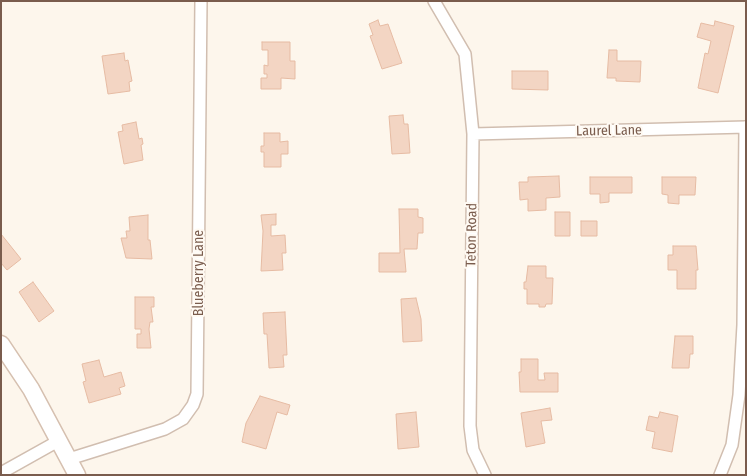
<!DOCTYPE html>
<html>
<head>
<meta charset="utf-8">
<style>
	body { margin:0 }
	#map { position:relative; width:747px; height:476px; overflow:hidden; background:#fdf6ec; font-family:"Fira Sans Condensed",sans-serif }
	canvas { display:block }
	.frame { position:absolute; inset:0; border:2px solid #7a5c4d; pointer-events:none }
</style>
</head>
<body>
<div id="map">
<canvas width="747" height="476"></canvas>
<div class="frame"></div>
</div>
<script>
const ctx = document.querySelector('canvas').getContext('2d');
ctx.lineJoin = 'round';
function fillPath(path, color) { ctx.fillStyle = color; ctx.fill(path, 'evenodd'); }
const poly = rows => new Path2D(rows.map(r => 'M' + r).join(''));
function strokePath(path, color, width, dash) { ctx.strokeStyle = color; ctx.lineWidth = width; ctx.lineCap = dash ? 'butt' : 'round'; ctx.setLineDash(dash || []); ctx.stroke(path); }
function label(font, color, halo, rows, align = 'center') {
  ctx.font = font + ' "Fira Sans Condensed",sans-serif'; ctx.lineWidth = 4; ctx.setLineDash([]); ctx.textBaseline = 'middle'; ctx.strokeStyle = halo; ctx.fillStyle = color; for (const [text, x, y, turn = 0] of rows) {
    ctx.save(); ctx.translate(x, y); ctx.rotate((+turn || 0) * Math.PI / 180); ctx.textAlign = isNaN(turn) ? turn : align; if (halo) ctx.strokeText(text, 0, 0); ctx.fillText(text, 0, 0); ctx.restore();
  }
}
const building = poly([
	[378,20,380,26,388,24,402,63,382,69,370,36,373,35,369,24,378,20],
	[715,21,734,26,718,93,698,88,705,53,708,54,711,41,697,37,701,23,714,26,715,21],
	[262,42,290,42,290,61,295,61,295,79,281,78,281,89,261,89,261,78,267,78,267,74,264,74,264,65,268,66,268,50,262,50,262,42],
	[609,50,617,50,617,61,641,61,640,82,616,81,616,78,607,78,609,50],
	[124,53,125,61,128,60,132,81,129,82,130,91,108,94,102,56,124,53],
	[512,71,548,71,548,90,512,89,512,71],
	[403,115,404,124,408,124,410,153,392,154,389,116,403,115],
	[136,122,139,139,142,138,143,144,141,145,143,160,124,164,118,132,123,131,122,125,136,122],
	[264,133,280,133,280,142,288,141,288,154,281,154,281,167,264,167,264,152,261,152,261,146,264,146,264,133],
	[559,176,560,197,546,198,546,210,528,211,528,199,520,200,519,182,528,182,528,177,559,176],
	[590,177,632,177,632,193,609,193,609,202,600,203,600,194,590,194,590,177],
	[662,177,696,177,695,195,679,195,679,204,668,203,668,195,662,194,662,177],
	[399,209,418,209,418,217,423,218,423,233,418,233,417,249,404,249,406,272,379,272,379,253,400,253,399,209],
	[555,212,570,212,570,236,555,236,555,212],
	[276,214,276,225,271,225,271,236,285,235,286,253,282,253,283,270,261,271,263,231,261,215,276,214],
	[148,215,148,240,150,240,152,259,126,258,121,238,127,238,126,231,130,231,129,217,148,215],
	[581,221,597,221,597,236,581,236,581,221],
	[1,234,21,259,7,270,1,263,1,234],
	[673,246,696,246,698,270,696,270,696,289,677,289,677,270,668,270,668,255,673,255,673,246],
	[528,266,546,266,546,278,553,278,552,304,546,304,545,307,539,307,539,304,527,304,527,289,524,289,524,282,526,282,528,266],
	[33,282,54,311,39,322,19,292,33,282],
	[135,297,154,297,154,307,151,307,153,322,150,322,149,329,151,348,137,348,137,334,141,334,141,329,135,329,135,297],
	[416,298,421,319,422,341,403,342,401,299,416,298],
	[285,312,287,355,283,355,284,367,269,368,267,334,264,334,263,313,285,312],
	[675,336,693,336,693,354,690,354,689,368,672,368,675,336],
	[521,359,538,359,538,380,545,380,544,373,558,373,558,392,520,392,519,372,521,372,521,359],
	[99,360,104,377,121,372,125,386,119,388,121,394,89,403,83,382,86,381,82,364,99,360],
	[260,396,290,405,287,415,277,412,266,449,242,442,246,423,260,396],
	[550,408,552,420,541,421,545,443,526,447,521,413,550,408],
	[416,412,419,447,398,449,396,414,416,412],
	[660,412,678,416,672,452,652,448,655,432,646,430,649,416,658,418,660,412]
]);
const street = poly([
	[434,1,465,54,473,134,470,426,473,450,485,475],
	[473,134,746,127],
	[69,459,165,429,183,419,193,405,197,394,201,1],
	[1,473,60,440],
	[720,475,732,445,739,395,743,325,745,127]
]);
const secondary = poly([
	[1,344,31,389,77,475]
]);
const streetNames = [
	["Laurel Lane",609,131,-1],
	["Teton Road",472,235,-89],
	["Blueberry Lane",199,273,-90]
];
fillPath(building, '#f3d5c3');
strokePath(building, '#e6bba3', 1);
strokePath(street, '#d1beb0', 14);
strokePath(secondary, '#d6c0b0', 19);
strokePath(street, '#fff', 11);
strokePath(secondary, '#fff', 16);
label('14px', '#7a5c4d', '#fffaf3', streetNames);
</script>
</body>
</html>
